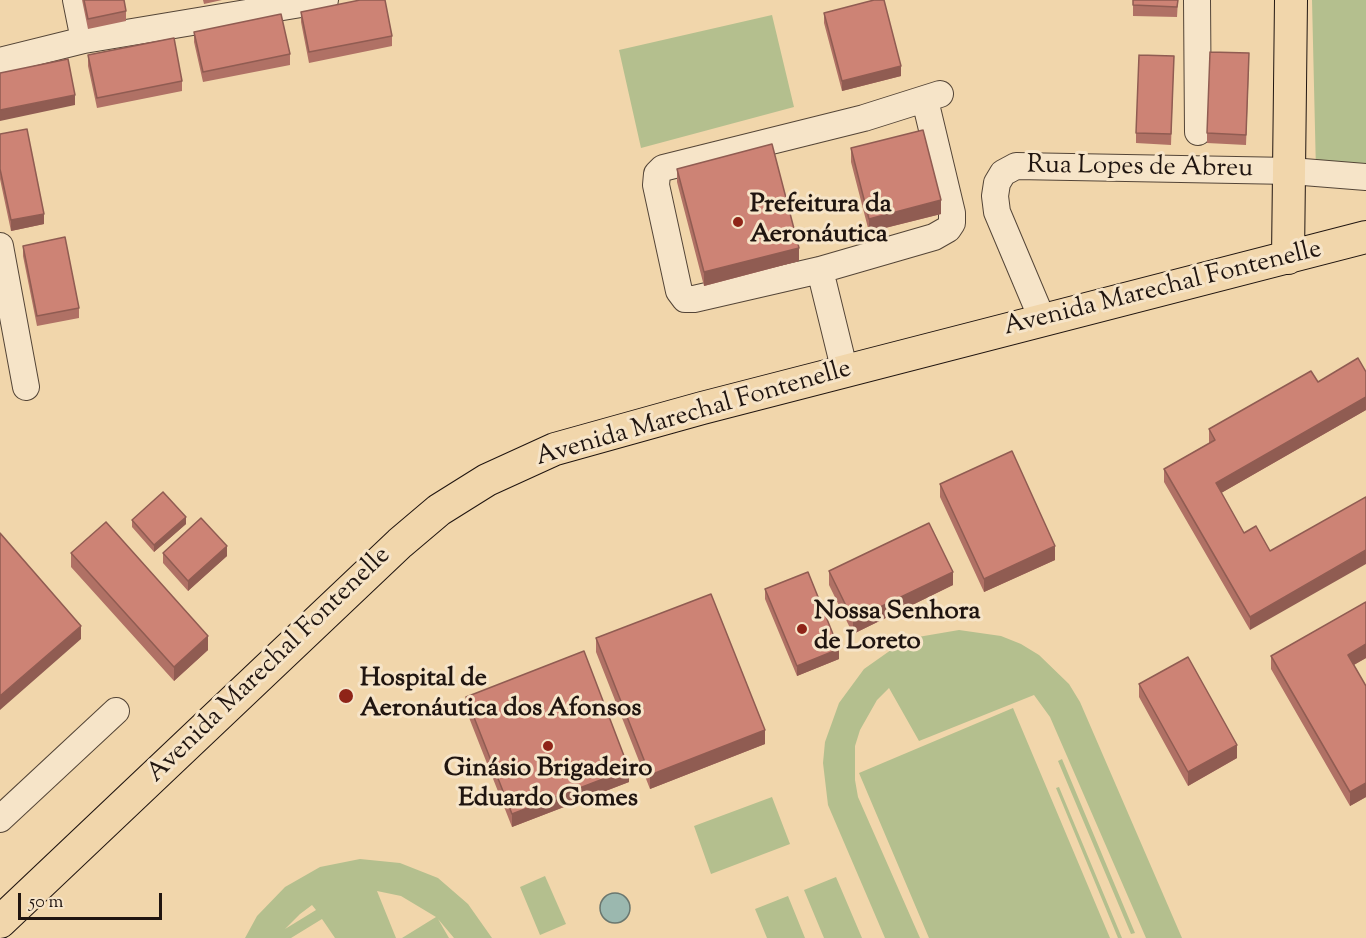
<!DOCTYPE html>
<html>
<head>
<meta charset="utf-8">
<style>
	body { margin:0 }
	#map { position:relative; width:1366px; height:938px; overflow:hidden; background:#f1d6ab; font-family:"Sorts Mill Goudy",serif }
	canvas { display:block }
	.scale { position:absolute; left:18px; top:893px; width:144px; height:27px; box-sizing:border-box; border:3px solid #201510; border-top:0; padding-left:8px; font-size:18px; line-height:21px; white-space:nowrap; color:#201510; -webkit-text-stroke:4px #f6e4c8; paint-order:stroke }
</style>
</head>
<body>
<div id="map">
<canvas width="1366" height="938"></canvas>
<div class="scale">50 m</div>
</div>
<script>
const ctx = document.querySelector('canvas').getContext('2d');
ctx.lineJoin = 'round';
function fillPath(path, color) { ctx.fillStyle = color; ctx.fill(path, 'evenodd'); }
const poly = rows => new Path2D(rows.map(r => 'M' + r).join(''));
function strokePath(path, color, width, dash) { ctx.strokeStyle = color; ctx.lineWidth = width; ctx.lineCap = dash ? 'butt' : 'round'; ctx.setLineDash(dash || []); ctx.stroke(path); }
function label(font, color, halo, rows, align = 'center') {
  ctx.font = font + ' "Sorts Mill Goudy",serif'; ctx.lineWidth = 6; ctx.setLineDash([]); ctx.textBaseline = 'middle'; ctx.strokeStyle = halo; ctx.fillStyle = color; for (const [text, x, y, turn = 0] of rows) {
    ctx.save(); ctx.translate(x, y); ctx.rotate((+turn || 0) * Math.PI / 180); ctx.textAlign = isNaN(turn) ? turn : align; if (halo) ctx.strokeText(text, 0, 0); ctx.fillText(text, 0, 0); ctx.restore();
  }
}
const green = poly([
	[1312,0,1366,0,1366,173,1316,172],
	[772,15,794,107,641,148,619,50],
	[959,630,1001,636,1021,644,1039,655,1069,684,1080,702,1182,938,1146,938,1050,717,1034,695,919,741,889,688,877,700,860,730,855,746,855,780,858,797,920,938,885,938,828,805,823,763,825,742,839,703,864,669,898,645,918,637],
	[1013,708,1110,938,929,938,859,773],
	[1062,759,1135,933,1131,934,1058,761],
	[1059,787,1122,938,1118,938,1056,788],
	[772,797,790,844,711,874,694,826],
	[360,859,400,863,438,878,468,904,492,938,454,938,438,919,449,938,402,938,436,917,401,896,377,891,396,938,335,938,322,919,291,938,245,938,257,916,285,887,320,867],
	[312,905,316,910,285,929,300,914],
	[545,876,566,924,540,935,520,887],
	[836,877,862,938,824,938,804,890],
	[788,896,805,938,767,938,755,909]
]);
const water = poly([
	'600 908a15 15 0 1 1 30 0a15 15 0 1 1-30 0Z'
]);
const minor = poly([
	[76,0,84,40],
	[1197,0,1198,132],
	[0,61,84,40,325,0],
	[925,100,952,213,952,223,948,229,934,237,820,270,694,299,685,299,679,291,656,185,657,174,663,168,864,118,940,94],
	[0,246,26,387],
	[820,270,845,372],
	[1043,321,997,212,995,196,997,183,1003,173,1016,166,1291,171,1366,177],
	[0,819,116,711]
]);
const major = poly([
	[1288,258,1291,0],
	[0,922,400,543,439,510,487,480,555,449,702,408,1366,237]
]);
const wall = poly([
	[82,0,124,0,126,11,126,21,88,29],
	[203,0,222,0,204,4],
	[1133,0,1178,0,1177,17,1133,16],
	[301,12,392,36,392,46,309,63,301,22],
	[824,13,901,76,842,91,824,23],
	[194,32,290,54,290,65,203,82,194,42],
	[88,55,182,81,182,91,97,108,88,66],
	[1174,56,1171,145,1136,143,1136,133],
	[1249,64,1246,145,1207,143,1207,133],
	[0,134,44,224,11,231,0,179],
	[851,148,941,214,869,232,851,162],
	[677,169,799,261,704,286,677,182],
	[23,246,79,308,79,318,37,326,23,256],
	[1366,372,1366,410,1221,493,1244,533,1256,526,1250,630,1164,482,1164,469,1209,443,1209,429,1318,382],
	[940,484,1055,560,984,592,940,497],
	[132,520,186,524,154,552,132,527],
	[71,553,208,650,174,681,71,567],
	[163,553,227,556,188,591,163,563],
	[829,571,953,585,853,634,829,585],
	[765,589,839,659,797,676,765,599],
	[1366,602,1366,658,1354,665,1366,686,1366,797,1350,806,1271,669,1271,656],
	[596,638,765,744,650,789,596,652],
	[1139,684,1237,758,1188,786,1139,697],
	[466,697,629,782,512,827,466,710]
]);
const shadedWall = poly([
	[901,66,901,76,842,91,842,81],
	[75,95,75,105,0,121,0,110],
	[941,200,941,214,869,232,869,219],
	[44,214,44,224,11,231,11,220],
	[799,248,799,261,704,286,704,272],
	[1366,397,1366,410,1216,496,1216,483],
	[186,517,186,524,154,552,154,545],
	[227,546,227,556,188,591,188,581],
	[1055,546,1055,560,984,592,984,579],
	[1366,550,1366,564,1250,630,1250,617],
	[953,572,953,585,853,634,853,620],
	[81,626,81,639,0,710,0,696],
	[208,636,208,650,174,681,174,667],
	[1366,644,1366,658,1348,668,1348,655],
	[839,649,839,659,797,676,797,666],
	[765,730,765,744,650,789,650,775],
	[1237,745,1237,758,1188,786,1188,772],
	[629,769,629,782,512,827,512,814],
	[1366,783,1366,797,1350,806,1350,792]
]);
const building = poly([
	[84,0,124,0,126,11,88,19,84,0],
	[360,0,385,0,392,36,309,52,301,12,360,0],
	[874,0,884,0,901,66,842,81,824,13,874,0],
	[1133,0,1178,0,1177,7,1133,5,1133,0],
	[281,14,290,54,203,72,194,32,281,14],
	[174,38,182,81,97,98,88,55,174,38],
	[1210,52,1249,53,1246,135,1207,133,1210,52],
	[1139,55,1174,56,1171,134,1136,133,1139,55],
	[68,59,75,95,0,110,0,73,68,59],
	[27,129,44,214,11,220,0,169,0,134,27,129],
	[923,130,941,200,869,219,851,148,923,130],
	[772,144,799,248,704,272,677,169,772,144],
	[65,237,79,308,37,316,23,246,65,237],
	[1358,358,1366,372,1366,397,1216,483,1244,533,1256,526,1270,551,1366,497,1366,550,1250,617,1164,469,1215,440,1209,429,1311,371,1318,382,1358,358],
	[1012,451,1055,546,984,579,940,484,1012,451],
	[163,492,186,517,154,545,132,520,163,492],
	[201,518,227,546,188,581,163,553,201,518],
	[106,522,208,636,174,667,71,553,106,522],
	[929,523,953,572,853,620,829,571,929,523],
	[0,533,81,626,0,696,0,533],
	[808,572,839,649,797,666,765,589,808,572],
	[711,594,765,730,650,775,596,638,711,594],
	[1366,602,1366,644,1348,655,1366,686,1366,783,1350,792,1271,656,1366,602],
	[584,651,629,769,512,814,466,697,584,651],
	[1188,657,1237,745,1188,772,1139,684,1188,657]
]);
const markers = [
	[738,222,6,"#8f2418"],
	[802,629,6,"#8f2418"],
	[346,696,8,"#8f2418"],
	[548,746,6,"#8f2418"]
];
const streetNames = [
	["Rua Lopes de Abreu",1140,169,1],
	["Avenida Marechal Fontenelle",1163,290,-14],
	["Avenida Marechal Fontenelle",694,415,-16],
	["Avenida Marechal Fontenelle",270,666,-44]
];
const poiNames = [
	["Prefeitura da",750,207],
	["Aeronáutica",750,237],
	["Nossa Senhora",814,614],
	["de Loreto",814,644],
	["Hospital de",360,681],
	["Aeronáutica dos Afonsos",360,711],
	["Ginásio Brigadeiro",548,771,"center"],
	["Eduardo Gomes",548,801,"center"]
];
fillPath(green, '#b4bf8e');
fillPath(water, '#9bb8af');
strokePath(water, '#6a776f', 1.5);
strokePath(minor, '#544537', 28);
strokePath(major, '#201510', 34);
strokePath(minor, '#f6e4c8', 26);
strokePath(major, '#f1d6ab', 32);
fillPath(wall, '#b07165');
fillPath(shadedWall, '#905c52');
fillPath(building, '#cd8375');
strokePath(building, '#905c52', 1.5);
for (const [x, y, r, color] of markers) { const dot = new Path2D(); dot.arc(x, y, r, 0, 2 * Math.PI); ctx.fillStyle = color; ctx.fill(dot); strokePath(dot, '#f6e4c8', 2); }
label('26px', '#201510', '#f6e4c8', streetNames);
label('bold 26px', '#201510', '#f6e4c8', poiNames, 'left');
</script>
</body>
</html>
